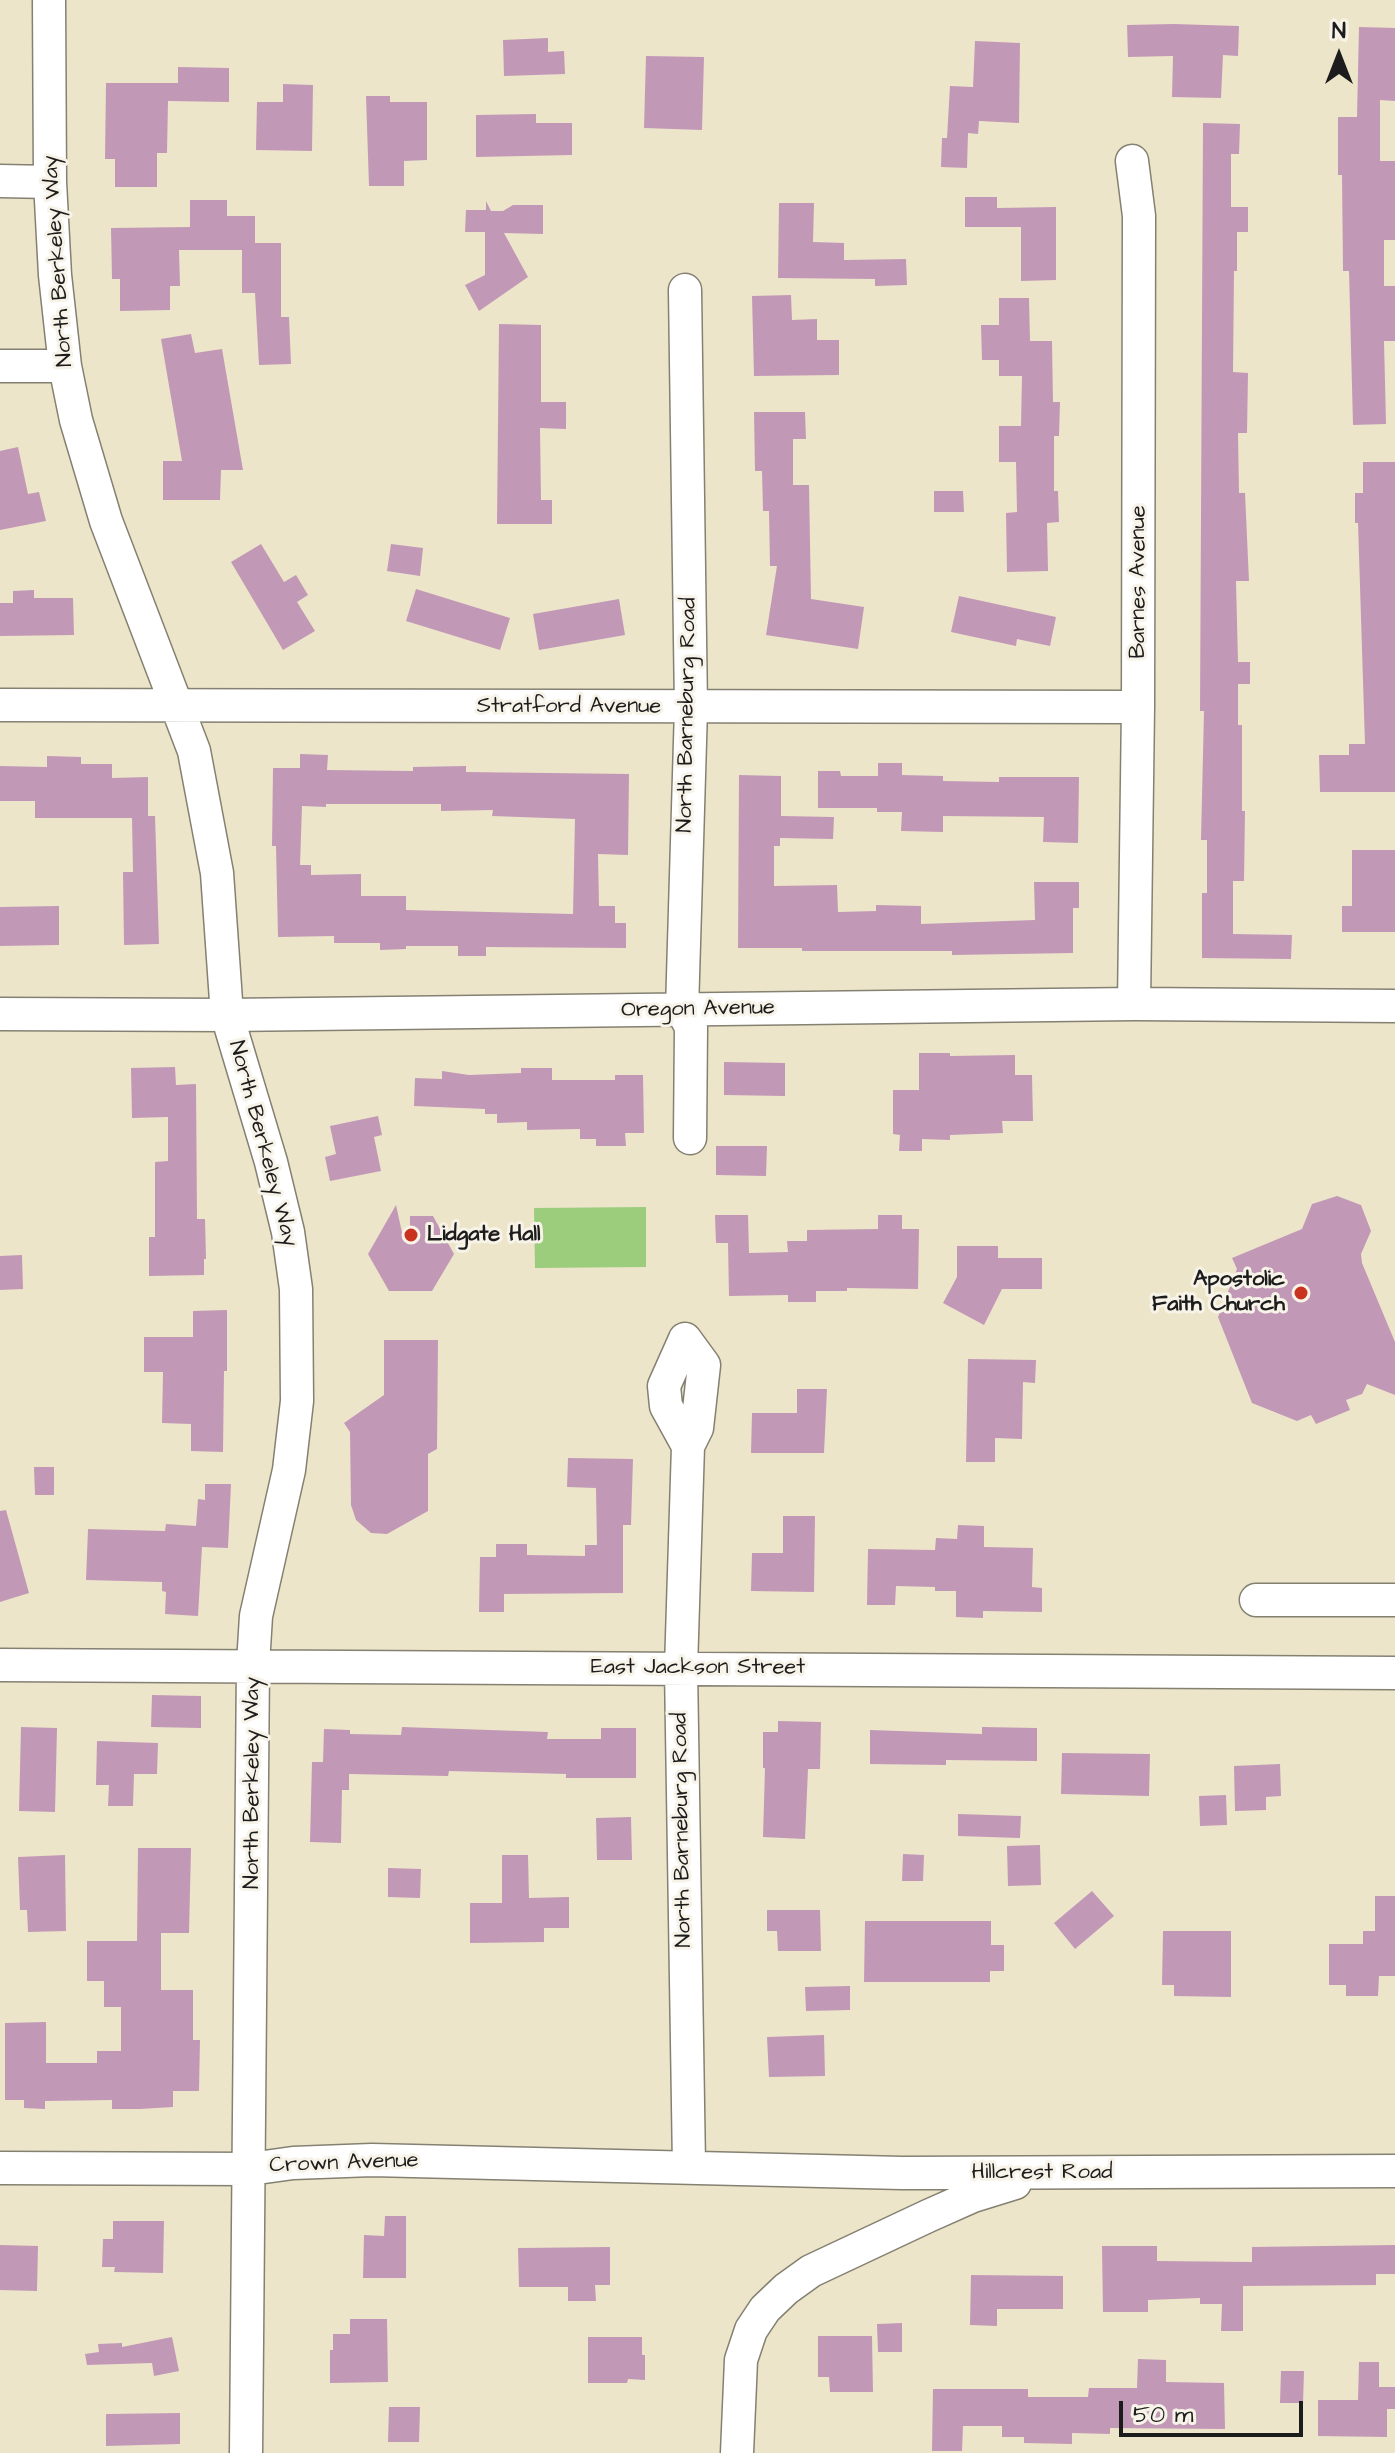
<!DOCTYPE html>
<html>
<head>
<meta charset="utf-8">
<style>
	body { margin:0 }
	#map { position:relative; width:1395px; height:2453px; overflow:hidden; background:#ede5c9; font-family:"Architects Daughter",sans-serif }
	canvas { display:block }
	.north { position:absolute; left:1299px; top:16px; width:80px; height:80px; -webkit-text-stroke:6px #f7f3e8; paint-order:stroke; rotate:0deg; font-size:22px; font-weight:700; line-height:32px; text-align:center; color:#1c1c1c }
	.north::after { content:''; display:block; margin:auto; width:28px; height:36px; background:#1c1c1c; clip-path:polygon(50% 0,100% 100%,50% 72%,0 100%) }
	.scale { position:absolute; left:1119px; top:2401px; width:184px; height:36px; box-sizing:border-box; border:4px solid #1c1c1c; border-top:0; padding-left:10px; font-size:24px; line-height:28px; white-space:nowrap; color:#1c1c1c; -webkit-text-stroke:6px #f7f3e8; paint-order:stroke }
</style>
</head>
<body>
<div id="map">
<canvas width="1395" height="2453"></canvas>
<div class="north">N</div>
<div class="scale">50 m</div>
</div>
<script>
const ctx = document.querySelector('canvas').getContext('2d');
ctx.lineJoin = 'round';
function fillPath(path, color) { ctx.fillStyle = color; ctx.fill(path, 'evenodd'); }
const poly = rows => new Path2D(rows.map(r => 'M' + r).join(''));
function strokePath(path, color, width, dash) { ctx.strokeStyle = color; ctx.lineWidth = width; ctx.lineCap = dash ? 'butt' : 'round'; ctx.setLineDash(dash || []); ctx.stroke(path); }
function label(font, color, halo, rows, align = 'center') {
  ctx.font = font + ' "Architects Daughter",sans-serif'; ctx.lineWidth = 6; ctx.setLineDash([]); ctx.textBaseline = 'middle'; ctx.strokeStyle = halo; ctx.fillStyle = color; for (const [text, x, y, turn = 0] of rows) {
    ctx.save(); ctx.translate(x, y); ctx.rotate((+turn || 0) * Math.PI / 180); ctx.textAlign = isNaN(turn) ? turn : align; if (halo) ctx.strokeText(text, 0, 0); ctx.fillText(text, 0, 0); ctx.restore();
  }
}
const green = poly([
	[646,1207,646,1267,535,1268,534,1208]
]);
const building = poly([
	[1174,24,1239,26,1238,56,1223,55,1221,98,1172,97,1173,56,1128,57,1127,25],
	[1359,27,1395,28,1395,101,1380,100,1380,161,1395,161,1395,240,1384,240,1384,286,1395,286,1395,341,1384,341,1386,424,1353,425,1349,271,1343,271,1342,175,1338,175,1338,117,1357,117],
	[548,38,548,52,564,51,565,74,504,76,503,40],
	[975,41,1020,43,1019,123,979,121,978,134,968,133,967,168,941,167,942,138,947,138,950,86,973,87],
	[646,56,704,57,702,130,644,128],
	[178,67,229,68,229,102,168,101,167,153,157,153,157,187,115,187,115,159,105,159,106,83,178,83],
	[283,84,313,85,312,151,256,150,257,102,283,102],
	[366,96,390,96,390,102,427,102,427,160,404,161,404,186,369,186],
	[536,114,536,123,572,123,572,155,476,157,476,115],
	[1203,123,1240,124,1239,154,1231,154,1231,207,1248,207,1248,232,1237,232,1237,271,1234,271,1233,372,1248,373,1247,433,1238,433,1239,493,1245,493,1249,581,1236,581,1238,662,1250,662,1250,684,1238,684,1238,725,1242,725,1242,811,1245,811,1244,881,1233,881,1233,934,1292,935,1291,959,1202,958,1202,893,1207,893,1207,840,1201,840,1204,711,1200,711],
	[965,197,997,197,997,208,1056,207,1056,280,1021,281,1021,227,965,227],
	[190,200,227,200,227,216,255,216,255,243,281,243,281,317,289,317,291,364,259,365,255,293,242,293,242,250,179,250,180,286,170,286,170,310,120,311,120,279,112,279,111,228,190,227],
	[486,201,491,211,503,211,513,205,543,205,543,234,504,233,528,277,479,311,465,285,485,275,485,232,465,232,466,210,486,210],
	[779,203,814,203,813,242,844,243,844,260,906,259,907,285,875,286,875,279,778,278],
	[791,295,792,320,817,319,817,340,839,340,839,375,754,376,752,296],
	[999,298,1029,298,1030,341,1052,341,1053,402,1060,402,1059,436,1054,436,1054,491,1058,491,1059,522,1047,523,1048,571,1007,572,1006,513,1017,512,1016,462,999,462,999,426,1021,426,1022,376,999,376,999,360,982,360,981,325,999,325],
	[499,324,541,325,541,402,566,402,566,429,540,428,541,500,552,500,552,524,497,524],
	[191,334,195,353,222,349,243,470,221,470,220,500,163,500,163,461,182,461,161,339],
	[754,412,805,412,806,439,793,439,793,485,809,485,811,599,864,607,858,649,766,635,777,566,770,566,769,511,763,511,762,471,755,471],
	[18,447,28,494,39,492,46,521,0,530,0,451],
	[1363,462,1395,462,1395,792,1320,792,1319,755,1349,755,1349,744,1365,744,1358,523,1355,523,1355,493,1363,493],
	[934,491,963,491,964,512,934,512],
	[261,544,284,582,296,575,308,595,297,602,315,631,283,650,231,562],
	[391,544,423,548,420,576,387,571],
	[416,589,510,618,500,650,406,621],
	[34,590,34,598,73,598,74,635,0,636,0,603,13,603,13,591],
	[959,596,1056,617,1050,646,1017,639,1016,646,951,632],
	[619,599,625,635,539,650,533,614],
	[300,754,328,755,327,770,413,771,413,767,466,766,466,772,629,774,628,855,598,854,599,906,615,906,615,923,626,923,626,948,486,947,486,956,458,956,458,946,406,946,406,949,380,950,380,943,334,943,334,936,278,937,276,846,272,846,273,768,300,768],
	[326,804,441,804,441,811,493,810,492,816,575,819,573,914,406,910,406,896,361,896,361,874,311,875,311,865,300,865,302,806,326,807],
	[47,756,81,757,81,764,112,764,112,778,148,777,148,816,155,816,159,944,124,945,123,872,133,872,132,818,35,818,35,801,0,801,0,766,47,767],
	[878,763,902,763,902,775,943,776,943,781,999,782,999,777,1079,777,1078,843,1043,842,1044,817,943,816,943,832,901,831,902,812,877,812,877,808,818,808,818,771,840,771,841,776,878,776],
	[739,775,781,776,781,816,834,817,833,839,780,838,780,846,774,846,774,886,837,885,838,912,876,911,876,905,921,906,921,924,1035,920,1034,882,1079,882,1079,908,1073,908,1073,953,952,955,952,951,802,951,802,948,738,948],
	[1352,850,1395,850,1395,932,1342,932,1342,906,1352,906],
	[59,906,59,945,0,946,0,907],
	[919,1053,950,1053,950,1056,1015,1055,1015,1075,1032,1075,1033,1121,1002,1121,1003,1133,950,1135,950,1140,922,1139,922,1151,899,1151,900,1135,893,1134,893,1090,919,1090],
	[724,1062,785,1063,785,1096,724,1095],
	[175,1067,176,1085,196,1084,197,1219,205,1219,206,1259,204,1259,204,1275,149,1276,149,1237,155,1237,155,1162,168,1161,168,1117,132,1118,131,1068],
	[521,1068,552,1068,552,1080,615,1080,615,1075,643,1075,644,1133,625,1133,626,1146,596,1146,596,1139,580,1139,580,1129,527,1130,527,1122,497,1123,497,1114,485,1114,485,1109,414,1106,415,1078,442,1079,442,1071,469,1075,521,1073],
	[378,1116,382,1135,374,1137,381,1171,330,1181,325,1157,336,1154,330,1126],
	[716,1146,767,1146,766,1176,716,1175],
	[1337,1196,1361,1205,1371,1231,1361,1254,1362,1263,1395,1342,1395,1395,1367,1384,1362,1394,1346,1400,1350,1410,1316,1424,1311,1415,1297,1421,1252,1403,1218,1317,1237,1269,1232,1258,1302,1229,1312,1204],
	[396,1205,403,1237,410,1237,410,1216,433,1216,454,1254,432,1291,389,1291,368,1254],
	[715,1215,748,1215,749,1253,788,1252,787,1241,807,1241,807,1230,878,1229,878,1215,902,1215,902,1229,919,1229,918,1289,847,1288,847,1291,816,1291,816,1302,788,1302,788,1295,729,1296,728,1243,716,1243],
	[957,1246,998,1246,998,1258,1042,1258,1042,1289,1002,1289,984,1325,943,1303,957,1277],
	[22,1255,23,1289,0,1290,0,1256],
	[227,1310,227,1371,224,1371,223,1452,191,1451,191,1424,162,1423,163,1372,144,1372,144,1337,193,1337,193,1311],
	[384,1340,438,1340,437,1449,428,1454,428,1511,387,1534,371,1533,356,1520,351,1505,350,1432,344,1423,384,1395],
	[968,1359,1036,1360,1035,1383,1023,1382,1022,1439,995,1438,995,1462,966,1462],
	[797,1389,827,1389,824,1453,751,1453,752,1413,797,1413],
	[568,1458,633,1459,631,1525,623,1525,623,1593,504,1594,504,1612,479,1612,480,1557,496,1557,496,1544,527,1544,527,1555,585,1556,585,1545,597,1545,596,1488,567,1487],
	[34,1467,54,1467,54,1495,35,1495],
	[205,1484,231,1484,228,1548,202,1547,198,1616,165,1614,166,1592,162,1591,162,1582,86,1580,88,1529,165,1531,166,1524,196,1526,198,1499,205,1500],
	[6,1510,29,1593,0,1602,0,1511],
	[783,1516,815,1516,814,1592,751,1591,752,1553,783,1553],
	[958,1525,984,1526,984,1547,1033,1548,1032,1587,1042,1588,1042,1612,983,1611,983,1618,956,1617,956,1591,935,1591,935,1587,896,1586,895,1605,867,1605,868,1549,935,1550,936,1538,957,1539],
	[152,1695,201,1696,201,1728,151,1727],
	[778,1721,821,1722,820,1769,808,1769,805,1839,763,1837,765,1768,763,1768,763,1732,778,1732],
	[21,1727,57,1728,55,1812,19,1811],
	[402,1727,548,1732,547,1739,601,1739,601,1728,636,1728,636,1778,566,1778,566,1774,449,1771,448,1776,349,1774,349,1790,342,1790,341,1843,310,1842,312,1762,323,1762,324,1729,350,1730,350,1734,401,1735],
	[982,1727,1037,1728,1037,1761,946,1760,946,1765,870,1764,870,1730,982,1734],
	[97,1741,158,1743,157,1774,134,1774,133,1806,108,1806,109,1785,96,1785],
	[1062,1753,1150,1754,1149,1796,1061,1794],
	[1280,1764,1281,1796,1266,1797,1266,1810,1235,1811,1234,1766],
	[1226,1795,1227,1825,1200,1826,1199,1796],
	[958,1814,1021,1816,1020,1838,958,1836],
	[631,1817,632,1860,597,1860,596,1818],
	[1040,1845,1041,1885,1008,1886,1007,1846],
	[138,1848,191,1848,189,1933,161,1933,161,1990,193,1990,193,2040,200,2040,199,2091,173,2091,173,2107,140,2109,112,2109,112,2100,45,2101,45,2109,24,2108,24,2100,5,2100,5,2023,46,2022,46,2063,97,2063,97,2051,121,2051,121,2007,104,2007,104,1981,87,1981,87,1941,137,1941],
	[903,1854,924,1855,923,1881,902,1881],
	[65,1855,66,1931,28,1932,27,1910,20,1910,18,1857],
	[502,1855,528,1855,529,1898,569,1897,569,1928,544,1928,544,1942,470,1943,470,1903,502,1903],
	[388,1868,421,1869,420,1898,388,1897],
	[1092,1891,1114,1916,1075,1949,1054,1923],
	[1375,1896,1395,1896,1395,1976,1379,1976,1378,1996,1346,1996,1346,1985,1329,1985,1329,1944,1363,1944,1363,1931,1375,1931],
	[767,1910,820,1910,821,1951,778,1951,777,1931,767,1931],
	[865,1921,991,1921,991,1945,1004,1945,1004,1971,990,1971,990,1982,864,1982],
	[1163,1931,1231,1931,1231,1997,1174,1996,1174,1985,1162,1985],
	[850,1986,850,2010,806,2011,805,1987],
	[824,2035,825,2076,769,2077,767,2037],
	[385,2216,406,2216,406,2278,363,2278,364,2235,384,2236],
	[113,2221,164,2221,163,2273,114,2272,115,2267,102,2267,103,2239,113,2239],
	[0,2245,38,2246,37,2291,0,2290],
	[1395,2245,1395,2274,1376,2274,1376,2285,1243,2286,1243,2331,1221,2331,1222,2304,1200,2304,1200,2298,1148,2300,1148,2312,1103,2312,1102,2246,1157,2246,1157,2261,1252,2262,1252,2247],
	[610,2247,610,2285,595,2285,596,2301,568,2301,568,2287,519,2287,518,2248],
	[971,2275,1063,2276,1063,2309,997,2309,997,2326,970,2325],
	[350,2319,387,2319,388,2382,330,2383,330,2350,333,2350,333,2334,350,2334],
	[902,2323,902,2352,878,2352,877,2324],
	[818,2336,872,2336,873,2392,830,2392,829,2377,818,2377],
	[172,2337,179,2371,154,2376,152,2363,87,2365,85,2354,99,2352,98,2344,122,2343,122,2347],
	[588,2337,642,2337,642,2355,645,2355,645,2380,628,2379,627,2383,588,2383],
	[1138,2359,1166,2360,1166,2382,1224,2383,1225,2429,1110,2428,1110,2434,1072,2433,1072,2444,1024,2443,1024,2437,1002,2437,1002,2426,963,2426,962,2451,932,2451,933,2389,1028,2389,1028,2397,1088,2397,1089,2388,1137,2388],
	[1359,2362,1379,2362,1379,2387,1395,2387,1395,2409,1387,2409,1387,2437,1318,2436,1318,2400,1358,2400],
	[1281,2371,1304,2371,1303,2403,1280,2403],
	[389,2407,420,2407,419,2442,388,2442],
	[180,2413,180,2444,106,2446,106,2414]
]);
const minor = poly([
	[49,0,50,182,55,275,65,366,76,420,106,521,194,751,217,873,227,1015,271,1162,288,1232,296,1289,297,1401,289,1470,256,1616,253,1664,246,2453],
	[1132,161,1139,216,1138,707,1134,1004],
	[0,181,50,182],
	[685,290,691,708,682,1010,691,1027,690,1138],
	[0,366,65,366],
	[0,705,1138,707],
	[0,1014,227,1015,1134,1004,1395,1006],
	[685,1339,704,1365,697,1428,688,1446,681,1668,689,2166],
	[685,1339,664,1386,666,1406,688,1446],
	[1256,1600,1395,1600],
	[0,1665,1395,1673],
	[0,2168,250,2169,293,2163,372,2160,902,2173,1395,2171],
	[737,2453,741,2360,751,2330,765,2309,786,2289,811,2271,928,2216,973,2196,1015,2183]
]);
const markers = [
	[411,1235,8,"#c8321e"],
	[1301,1293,8,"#c8321e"]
];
const streetNames = [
	["North Berkeley Way",59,261,-94],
	["Barnes Avenue",1139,582,-90],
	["Stratford Avenue",569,707],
	["North Barneburg Road",688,715,-89],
	["Oregon Avenue",698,1010,-1],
	["North Berkeley Way",262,1144,75],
	["East Jackson Street",698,1668],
	["North Berkeley Way",253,1783,-90],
	["North Barneburg Road",683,1830,-91],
	["Crown Avenue",344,2164,-2],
	["Hillcrest Road",1042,2173]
];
const poiNames = [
	["Lidgate Hall",427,1235],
	["Apostolic",1285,1280,"right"],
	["Faith Church",1285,1305,"right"]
];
fillPath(green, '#9bcd7d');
fillPath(building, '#c298b7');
strokePath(minor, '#848072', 35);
strokePath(minor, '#fff', 32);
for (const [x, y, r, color] of markers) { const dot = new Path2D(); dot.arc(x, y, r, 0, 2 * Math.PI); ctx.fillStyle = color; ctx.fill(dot); strokePath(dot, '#f7f3e8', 3); }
label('22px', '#1c1c1c', '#f7f3e8', streetNames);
label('bold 22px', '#1c1c1c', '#f7f3e8', poiNames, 'left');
</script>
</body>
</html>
